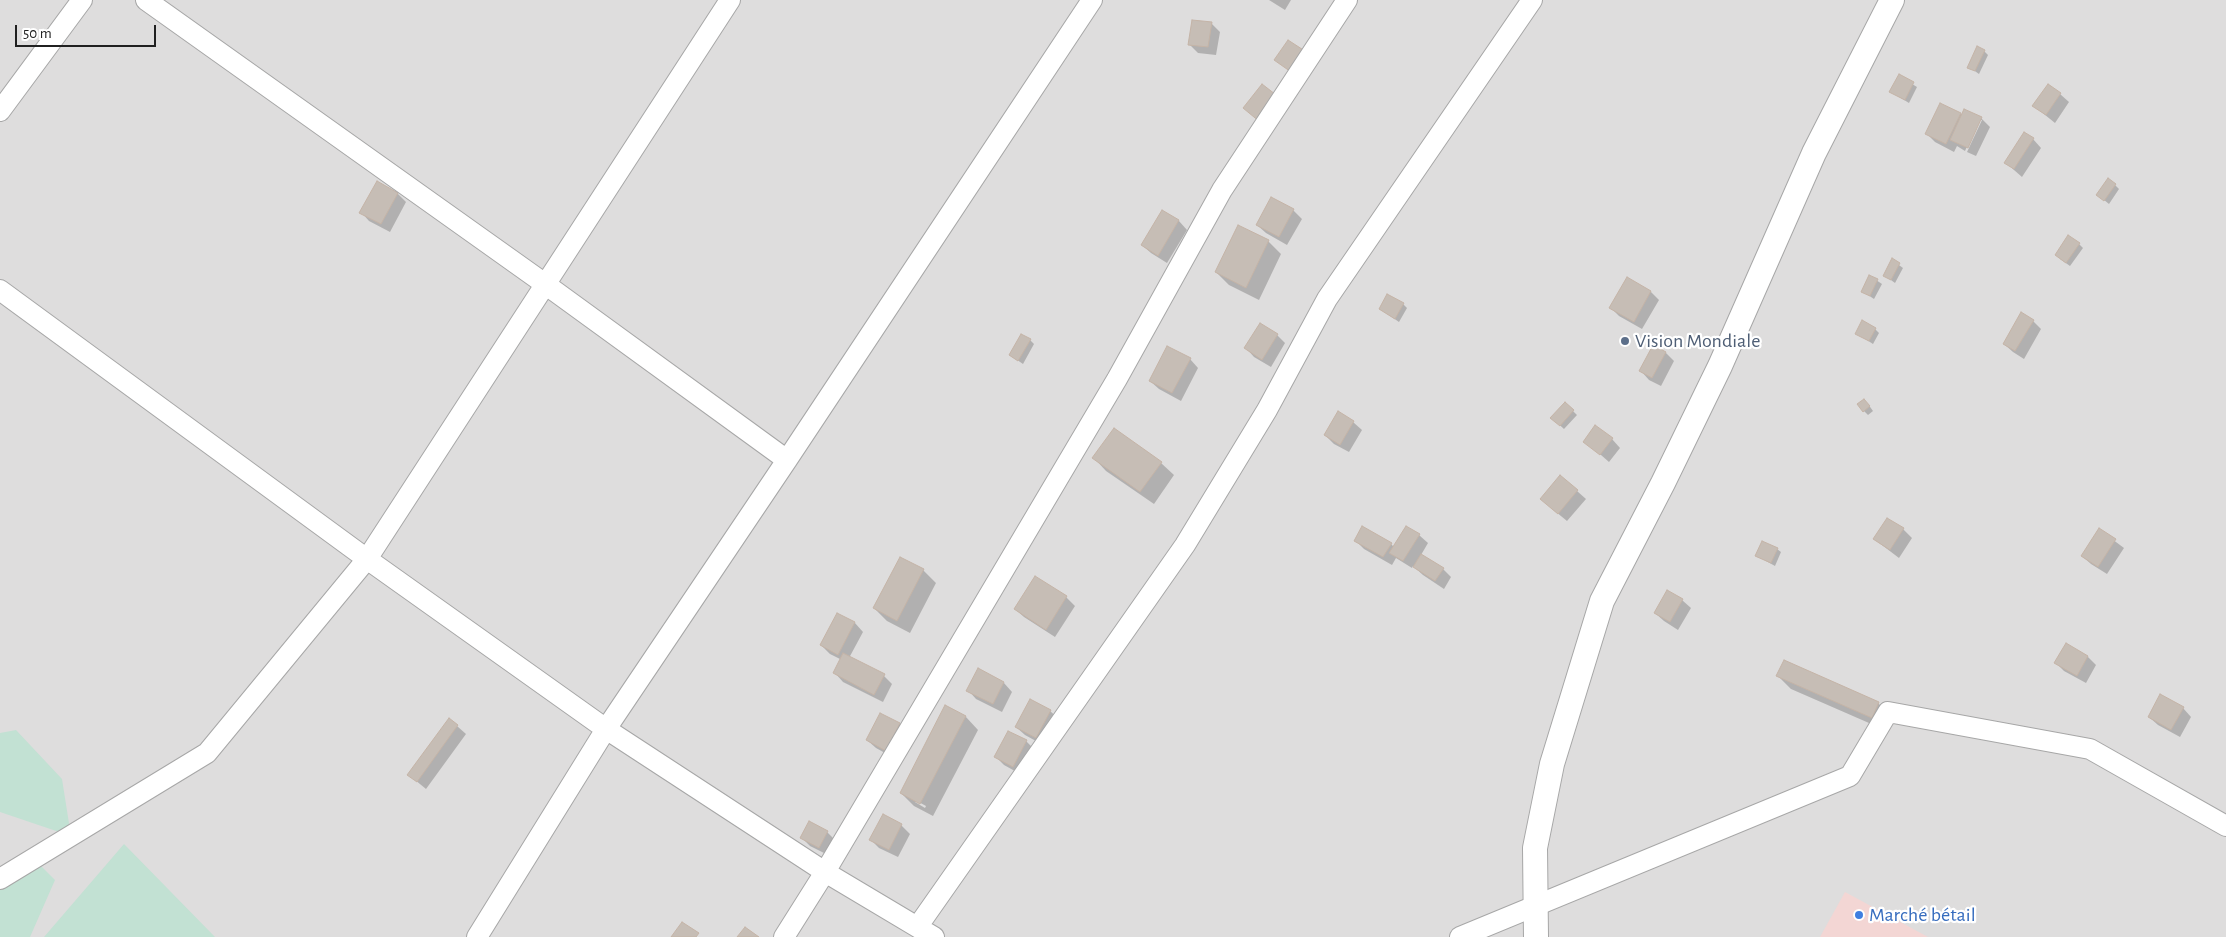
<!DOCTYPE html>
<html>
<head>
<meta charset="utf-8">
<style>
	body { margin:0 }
	#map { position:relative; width:2226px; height:937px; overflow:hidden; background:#f2eee6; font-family:"Alegreya Sans",sans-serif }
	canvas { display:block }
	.scale { position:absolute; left:15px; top:25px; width:141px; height:22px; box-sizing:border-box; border:2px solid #202020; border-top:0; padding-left:6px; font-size:15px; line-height:18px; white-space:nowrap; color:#202020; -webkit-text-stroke:4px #fff; paint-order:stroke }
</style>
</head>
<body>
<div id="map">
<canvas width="2226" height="937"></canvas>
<div class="scale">50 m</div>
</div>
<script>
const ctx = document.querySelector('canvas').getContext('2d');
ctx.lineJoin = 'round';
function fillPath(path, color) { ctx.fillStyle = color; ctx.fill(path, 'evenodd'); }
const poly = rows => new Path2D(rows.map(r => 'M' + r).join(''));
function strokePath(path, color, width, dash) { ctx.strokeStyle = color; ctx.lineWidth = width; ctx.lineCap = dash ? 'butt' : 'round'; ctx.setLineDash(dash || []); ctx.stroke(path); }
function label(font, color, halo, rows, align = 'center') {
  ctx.font = font + ' "Alegreya Sans",sans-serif'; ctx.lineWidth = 4.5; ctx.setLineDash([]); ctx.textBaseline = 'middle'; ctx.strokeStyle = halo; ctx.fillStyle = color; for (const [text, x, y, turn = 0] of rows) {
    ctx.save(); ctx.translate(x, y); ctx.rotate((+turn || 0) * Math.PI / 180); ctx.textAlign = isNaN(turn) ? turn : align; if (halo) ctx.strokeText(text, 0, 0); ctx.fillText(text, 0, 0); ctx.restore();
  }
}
const residential = poly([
	[0,0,2226,0,2226,937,0,937]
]);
const commercial = poly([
	[1845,892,1928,937,1820,937]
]);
const wetland = poly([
	[16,730,62,779,71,836,0,812,0,733],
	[124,844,215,937,44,937],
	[38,863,55,880,30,937,0,937,0,886]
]);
const shadow = poly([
	[1269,0,1291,0,1285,10],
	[1211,23,1220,32,1216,55,1198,53,1190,45],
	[1984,51,1988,55,1979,74,1969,67],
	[1899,76,1917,87,1909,103,1891,92],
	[2060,94,2069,102,2055,123,2034,106],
	[1960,114,1981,118,1990,127,1976,156,1967,152,1982,120,1979,120,1965,151,1957,146,1954,152,1935,142,1927,134],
	[2033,139,2041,148,2022,177,2006,163],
	[377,183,398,194,406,202,390,232,369,221,361,212],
	[2115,185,2119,189,2109,204,2098,195],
	[1293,210,1302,219,1287,245,1266,233,1257,225],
	[1162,212,1179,221,1187,230,1167,263,1151,253,1142,245],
	[1268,241,1281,254,1259,300,1229,285,1216,272],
	[2079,244,2083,248,2070,266,2060,259],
	[1892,260,1903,268,1895,283,1884,275],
	[1870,276,1882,284,1874,299,1862,291],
	[1627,279,1651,292,1659,300,1642,329,1619,316,1611,308],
	[1403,304,1407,308,1399,322,1380,309],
	[2033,321,2041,329,2024,359,2013,352,2004,344],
	[1875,329,1879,333,1873,344,1856,333],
	[1277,335,1285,343,1271,367,1254,357,1246,348],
	[1030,340,1034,344,1023,364,1010,355],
	[1654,347,1666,353,1674,361,1661,386,1649,380,1641,371],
	[1190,359,1198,368,1181,401,1159,389,1150,381],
	[1565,403,1577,415,1564,429,1552,418],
	[1868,404,1873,411,1868,415,1864,411],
	[1353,422,1362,430,1349,452,1334,444,1325,435],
	[1612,439,1620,448,1609,462,1585,441],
	[1094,458,1161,463,1174,475,1154,504,1106,471],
	[1577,491,1586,499,1567,521,1550,507],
	[1888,519,1903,529,1912,538,1899,558,1874,539],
	[2100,530,2124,548,2107,574,2091,564,2082,556],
	[1419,535,1428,543,1421,555,1443,569,1451,577,1444,589,1423,575,1413,566,1412,568,1396,558,1392,565,1364,549,1356,541,1391,544,1394,547],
	[1777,549,1781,552,1775,566,1757,556],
	[923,570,936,583,910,633,887,621,874,608],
	[1035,578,1066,597,1075,606,1055,637,1024,617,1015,609],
	[1682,600,1691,608,1678,630,1664,621,1655,613],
	[837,615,855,623,863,632,849,658,884,676,892,684,883,702,843,682,835,673,842,660,830,654,821,645],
	[2066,645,2088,657,2096,665,2086,683,2064,671,2056,663],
	[978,670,1004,683,1012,692,1002,712,976,699,968,690],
	[1778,676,1878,703,1891,716,1885,730,1791,689],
	[946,707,966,717,978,730,933,816,914,806,901,793],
	[915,800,926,806,925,808,915,802],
	[2183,708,2191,717,2180,737,2158,725,2149,717],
	[1050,711,1059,719,1045,746,1025,735,1016,727],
	[899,724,908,732,894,758,876,748,867,740],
	[457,726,466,734,426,789,409,775],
	[1026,741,1035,750,1022,775,1004,765,996,757],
	[901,825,910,834,898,857,879,848,871,840],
	[827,832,835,840,828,855,810,846,802,838]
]);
const building = poly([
	[1192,20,1212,22,1208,47,1188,45,1192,20],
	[1288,40,1308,53,1294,74,1274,60,1288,40],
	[1977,46,1985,50,1975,71,1967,68,1977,46],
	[1899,74,1914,82,1905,100,1889,92,1899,74],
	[1262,84,1280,98,1260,122,1243,108,1262,84],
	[2048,84,2061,93,2046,115,2032,106,2048,84],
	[1940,103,1961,113,1946,144,1925,134,1940,103],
	[1964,109,1982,117,1968,148,1950,140,1964,109],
	[2024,132,2034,138,2014,169,2004,163,2024,132],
	[2108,178,2116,184,2104,201,2096,195,2108,178],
	[377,181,398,193,381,224,359,213,377,181],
	[1271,197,1294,209,1279,237,1256,225,1271,197],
	[1162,210,1179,220,1158,256,1141,245,1162,210],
	[1238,225,1269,240,1246,288,1215,272,1238,225],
	[2068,235,2080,243,2066,263,2055,255,2068,235],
	[1892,258,1900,263,1891,280,1883,276,1892,258],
	[1869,275,1878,279,1870,296,1861,292,1869,275],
	[1627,277,1651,291,1634,322,1609,308,1627,277],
	[1387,294,1404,303,1395,319,1379,309,1387,294],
	[2021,312,2034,320,2015,351,2003,344,2021,312],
	[1862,320,1876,328,1869,341,1855,334,1862,320],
	[1260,323,1278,334,1262,360,1244,348,1260,323],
	[1021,334,1031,339,1018,361,1009,355,1021,334],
	[1653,345,1666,352,1652,378,1639,371,1653,345],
	[1167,346,1191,358,1172,393,1149,381,1167,346],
	[1864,399,1870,406,1863,412,1857,404,1864,399],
	[1565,402,1574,410,1560,426,1550,418,1565,402],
	[1338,411,1354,421,1340,445,1324,435,1338,411],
	[1595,425,1613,438,1600,455,1583,442,1595,425],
	[1114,428,1162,462,1140,492,1092,458,1114,428],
	[1560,475,1578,490,1558,514,1540,499,1560,475],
	[1887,518,1904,528,1890,550,1873,539,1887,518],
	[1362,526,1392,543,1383,557,1354,541,1362,526],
	[1406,526,1420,534,1403,561,1389,553,1406,526],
	[2099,528,2116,539,2098,567,2081,556,2099,528],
	[1762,541,1778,548,1771,563,1755,556,1762,541],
	[1421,554,1444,568,1435,581,1413,567,1421,554],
	[900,557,924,569,897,621,873,608,900,557],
	[1035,576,1067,596,1046,630,1014,609,1035,576],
	[1667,590,1683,599,1670,622,1654,613,1667,590],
	[837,613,855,622,838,655,820,645,837,613],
	[2066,643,2088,656,2077,676,2054,663,2066,643],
	[843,653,885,674,874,695,833,673,843,653],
	[1784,660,1879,702,1872,718,1776,676,1784,660],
	[978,668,1004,682,993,704,966,691,978,668],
	[2160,694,2184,707,2171,730,2148,717,2160,694],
	[1030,699,1051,710,1036,738,1015,727,1030,699],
	[945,705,966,716,920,804,900,793,945,705],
	[880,713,900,723,886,751,866,740,880,713],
	[449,718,458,725,417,782,407,775,449,718],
	[1008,731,1027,740,1013,767,994,757,1008,731],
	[883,814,902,824,889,850,869,840,883,814],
	[809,821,828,831,819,848,800,838,809,821],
	[682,922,699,933,696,937,671,937,682,922],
	[745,927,759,937,737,937,745,927]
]);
const minor = poly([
	[146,0,545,284,787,460],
	[0,111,82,0],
	[0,290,367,559,730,0],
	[0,879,207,753,367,559,606,729,825,872,934,937],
	[918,926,1185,545,1267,410,1327,299,1532,0],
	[477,937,606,729,787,460,1092,0],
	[784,937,825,872,1117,379,1222,190,1347,0],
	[1460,937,1850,776,1888,712,2090,749,2226,826]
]);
const tertiary = poly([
	[1536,937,1535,848,1552,764,1602,601,1663,483,1720,366,1814,153,1892,0]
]);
const markers = [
	[1625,341,5,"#5c6f8a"],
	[1859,915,5,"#3f7fe0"]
];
const serviceNames = [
	["Vision Mondiale",1635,341]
];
const shopNames = [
	["Marché bétail",1869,915]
];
fillPath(residential, '#dedddd');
fillPath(commercial, '#f3d6d4');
fillPath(wetland, '#c2e1d3');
fillPath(shadow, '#0003');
fillPath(building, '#c6bdb5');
strokePath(building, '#c5b4a7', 1);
strokePath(minor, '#a7a7a7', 22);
strokePath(tertiary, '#a7a7a7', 26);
strokePath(minor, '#fff', 20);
strokePath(tertiary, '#fff', 24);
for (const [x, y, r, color] of markers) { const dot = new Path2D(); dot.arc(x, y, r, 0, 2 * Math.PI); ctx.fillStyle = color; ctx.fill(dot); strokePath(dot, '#fff', 2); }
label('20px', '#4e5e75', '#fff', serviceNames, 'left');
label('20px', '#366cbe', '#fff', shopNames, 'left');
</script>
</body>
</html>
